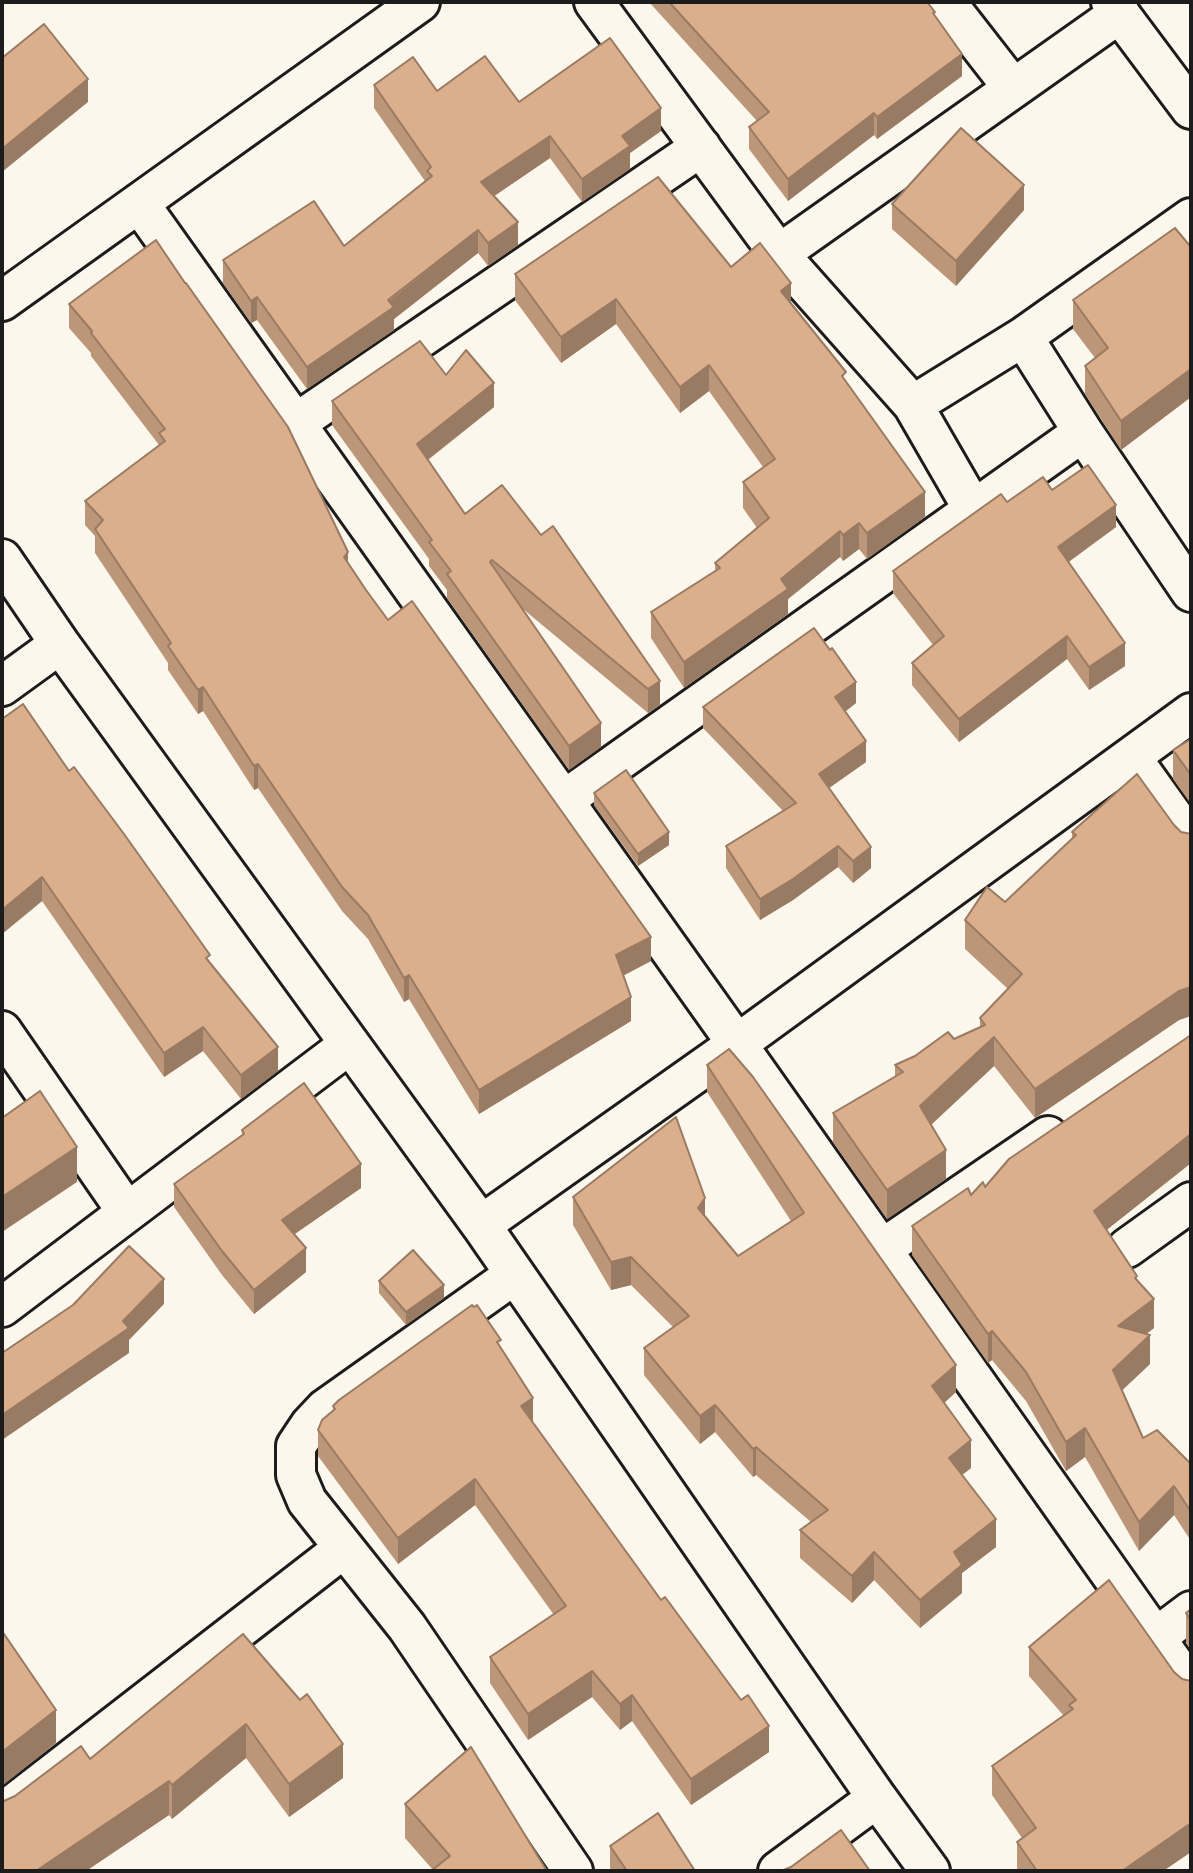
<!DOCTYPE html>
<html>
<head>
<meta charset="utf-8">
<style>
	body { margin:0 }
	#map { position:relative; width:1193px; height:1873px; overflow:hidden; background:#fbf7ec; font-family:Sriracha,sans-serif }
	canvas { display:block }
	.frame { position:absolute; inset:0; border:4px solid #1c1c1c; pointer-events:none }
</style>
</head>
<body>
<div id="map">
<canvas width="1193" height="1873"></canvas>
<div class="frame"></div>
</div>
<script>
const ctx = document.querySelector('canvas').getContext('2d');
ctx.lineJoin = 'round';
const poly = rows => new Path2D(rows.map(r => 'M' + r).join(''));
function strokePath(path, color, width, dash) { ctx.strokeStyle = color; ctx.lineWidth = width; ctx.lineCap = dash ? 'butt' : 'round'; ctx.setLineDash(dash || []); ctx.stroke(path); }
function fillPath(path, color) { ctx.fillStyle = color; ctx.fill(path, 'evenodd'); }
const minor = poly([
	[594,2,779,254,913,405,1023,337,1191,218],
	[946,2,1013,88],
	[1111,2,1191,109],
	[139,203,737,1044,1191,1688],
	[779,254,1120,13],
	[2,301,420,2],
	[1023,337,1083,432,1191,592],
	[913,405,973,509],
	[296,423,701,147],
	[2,559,60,644,481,1225,877,1798,930,1871],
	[2,686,60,644],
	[1131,757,1191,841],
	[564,800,1083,432],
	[2,1031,127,1212],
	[481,1225,737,1044,1191,713],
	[1127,1248,1191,1202],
	[882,1249,1048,1136],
	[514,1275,325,1409,310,1425,296,1446,296,1475,307,1501,407,1627,573,1871],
	[2,1307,350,1044],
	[1155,1638,1191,1611],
	[2,1813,344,1548],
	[778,1871,877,1798]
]);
const wall = poly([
	[649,2,927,2,962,76,877,139,874,135,788,201,749,149,749,127,757,121],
	[374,85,437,91,519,102,661,131,630,153,630,169,582,202,550,158,494,196,518,245,488,266,478,253,394,319,394,330,307,389,257,320,251,323,223,283,223,260,344,246,425,181,374,108],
	[892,204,1024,210,956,286,892,229],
	[1191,245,1191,397,1121,450,1085,394,1085,366,1095,358,1073,329,1073,300],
	[731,267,791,304,846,382,925,517,867,559,859,549,843,561,840,557,788,599,788,614,684,688,651,638,651,612,715,571,715,563,757,528,743,508,743,482,763,467,709,391,680,413,616,324,561,363,515,300,515,274],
	[69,304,348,564,388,620,651,961,623,976,631,1021,479,1114,409,999,404,1002,368,939,342,911,258,788,254,790,203,711,198,714,168,670,168,663,95,553,95,536,85,525,85,501,159,445,91,356,91,353,69,328],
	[446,375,494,407,428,460,465,514,502,485,660,705,648,713,523,609,601,747,569,770,447,598,447,590,429,566,429,559,332,425,332,401],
	[1052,490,1116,527,1069,562,1125,666,1089,690,1067,659,959,742,912,685,912,663,933,645,893,593,893,571,1007,502],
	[856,703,845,712,866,762,829,788,871,868,853,883,838,867,793,900,760,920,726,868,726,846,783,811,703,728,703,707],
	[2,719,69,771,210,963,278,1071,241,1099,203,1051,164,1077,42,901,2,934],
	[1191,739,1191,804,1173,779,1173,750],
	[594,793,669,845,638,866,594,805],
	[1174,825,1181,832,1191,834,1191,1016,1179,1020,1035,1118,994,1066,931,1125,946,1179,887,1219,833,1142,833,1113,895,1077,895,1065,980,1027,980,1018,1008,989,965,949,965,920,1005,902,1072,839,1072,832],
	[707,1065,956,1392,944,1403,971,1468,962,1475,996,1547,962,1573,962,1593,920,1628,874,1580,852,1603,800,1558,800,1530,811,1522,756,1475,753,1477,715,1432,700,1444,644,1375,644,1348,673,1327,631,1285,611,1290,573,1225,573,1197,705,1217,738,1256,791,1221,707,1092],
	[242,1130,361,1188,294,1234,306,1272,254,1314,222,1275,174,1207,174,1184,242,1136],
	[1191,1163,1106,1230,1137,1280,1154,1328,1146,1334,1150,1364,1122,1390,1143,1438,1191,1464,1191,1541,1174,1515,1139,1551,1085,1457,1066,1471,1026,1401,992,1360,988,1363,912,1255,912,1226,985,1187],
	[379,1281,444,1298,406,1325,379,1293],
	[501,1348,533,1422,769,1752,691,1805,632,1721,620,1730,592,1697,528,1740,490,1683,490,1657,554,1615,475,1505,398,1564,318,1456,318,1430,333,1410,333,1406],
	[1191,1609,1191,1650,1186,1642,1186,1613],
	[243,1634,343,1778,289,1817,246,1758,172,1819,169,1815,86,1871,2,1871,4,1801,15,1796,90,1759],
	[1029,1647,1174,1672,1182,1679,1191,1852,1163,1871,1017,1871,1017,1842,1022,1838,992,1795,992,1766,1064,1716,1029,1676],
	[405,1804,547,1871,433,1870,405,1838],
	[610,1846,695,1871,612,1871,610,1868]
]);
const shadedWall = poly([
	[962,54,962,76,877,139,877,117],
	[88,79,88,102,2,172,2,149],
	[661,108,661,131,630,153,630,169,582,202,582,179,622,136],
	[874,113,874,135,788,201,788,179],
	[550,136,550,158,481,205,481,182],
	[1024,185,1024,210,956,286,956,261],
	[518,222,518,245,488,266,488,243],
	[478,230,478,253,394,319,394,330,307,389,307,367],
	[791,283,791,308,781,291],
	[257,297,257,320,251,323,251,301],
	[616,299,616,324,561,363,561,337],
	[709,365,709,391,680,413,680,387],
	[1191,369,1191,397,1121,450,1121,421],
	[494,383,494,407,417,468,417,444],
	[925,492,925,517,867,559,867,533],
	[1116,505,1116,527,1058,569,1058,547],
	[859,523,859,549,843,561,843,535],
	[840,531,840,557,788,599,788,614,684,688,684,662,781,579],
	[348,552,348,576,344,557],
	[1067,636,1067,659,959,742,959,719],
	[1125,643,1125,666,1089,690,1089,667],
	[660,681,660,705,648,713,648,689],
	[856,682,856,703,835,719,835,697],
	[203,687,203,711,198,714,198,690],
	[601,723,601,747,569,770,569,746],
	[866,741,866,762,819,795,819,774],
	[258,764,258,788,254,790,254,766],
	[669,832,669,845,638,866,638,854],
	[838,846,838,867,793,900,760,920,760,899],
	[871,847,871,868,853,883,853,861],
	[42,877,42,901,2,934,2,910],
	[651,937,651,961,616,979,616,955],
	[409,975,409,999,404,1002,404,978],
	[1190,987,1190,1016,1179,1020,1035,1118,1035,1089,1179,991],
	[631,997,631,1021,479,1114,479,1090],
	[203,1027,203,1051,164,1077,164,1053],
	[994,1037,994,1066,920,1135,920,1106],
	[278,1047,278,1071,241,1099,241,1075],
	[1191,1134,1191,1163,1094,1240,1094,1211],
	[77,1147,77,1182,2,1232,2,1197],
	[946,1150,946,1179,887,1219,887,1190],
	[361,1164,361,1188,282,1243,282,1220],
	[705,1198,705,1226,698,1208],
	[306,1248,306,1272,254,1314,254,1290],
	[631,1257,631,1285,611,1290,611,1262],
	[164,1279,164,1304,129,1340,129,1353,2,1440,2,1415,123,1321],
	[444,1285,444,1298,406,1325,406,1312],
	[1154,1299,1154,1328,1118,1355,1118,1326],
	[992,1331,992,1360,988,1363,988,1334],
	[1150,1335,1150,1364,1113,1399,1113,1370],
	[956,1365,956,1392,932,1414,932,1386],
	[533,1398,533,1424,521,1406],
	[715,1405,715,1432,700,1444,700,1416],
	[1085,1428,1085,1457,1066,1471,1066,1442],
	[971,1440,971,1468,949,1485,949,1458],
	[756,1447,756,1475,753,1477,753,1449],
	[475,1479,475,1505,398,1564,398,1538],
	[1174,1486,1174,1515,1139,1551,1139,1522],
	[996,1519,996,1547,962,1573,962,1593,920,1628,920,1600,954,1552],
	[874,1552,874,1580,852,1603,852,1576],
	[592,1671,592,1697,528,1740,528,1714],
	[632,1695,632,1721,620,1730,620,1704],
	[56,1710,56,1743,2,1786,2,1752],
	[246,1724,246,1758,172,1819,172,1785],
	[769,1726,769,1752,691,1805,691,1779],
	[343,1744,343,1778,289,1817,289,1784],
	[169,1781,169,1815,86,1871,36,1871],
	[1191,1823,1191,1852,1163,1871,1122,1871]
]);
const building = poly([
	[669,2,927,2,935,12,933,13,962,54,877,117,874,113,788,179,749,127,769,112,669,2],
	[44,24,88,79,2,149,2,58,44,24],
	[610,38,661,108,622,136,630,146,582,179,550,136,481,182,518,222,488,243,478,230,388,300,394,307,307,367,257,297,251,301,223,260,314,201,344,246,432,176,427,171,431,167,374,85,413,57,437,91,485,56,519,102,610,38],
	[961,128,1024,185,956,261,892,204,961,128],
	[658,177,731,267,760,243,791,283,781,291,846,372,842,376,925,492,867,533,859,523,843,535,840,531,781,579,788,589,684,662,651,612,720,568,715,563,769,518,743,482,775,459,709,365,680,387,616,299,561,337,515,274,658,177],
	[1175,228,1190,246,1191,245,1191,369,1121,421,1085,366,1108,348,1073,300,1175,228],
	[156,240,185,283,186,283,288,427,348,552,344,557,366,590,388,620,412,601,651,937,616,955,631,997,479,1090,409,975,404,978,368,915,342,887,258,764,254,766,203,687,198,690,168,646,171,643,95,529,103,520,85,501,165,441,159,433,165,429,91,333,92,331,69,304,156,240],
	[420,341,446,375,466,350,494,383,417,444,465,514,502,485,541,535,553,526,660,681,648,689,492,560,490,562,601,723,569,746,447,574,451,571,429,542,432,540,332,401,420,341],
	[1088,465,1116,505,1058,547,1125,643,1089,667,1067,636,959,719,912,663,944,636,893,571,1001,494,1007,502,1043,477,1052,490,1088,465],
	[814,628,830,650,832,648,856,682,835,697,866,741,819,774,871,847,853,861,838,846,793,879,760,899,726,846,796,803,703,707,814,628],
	[23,704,69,771,74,767,124,834,210,955,206,958,278,1047,241,1075,203,1027,164,1053,42,877,2,910,2,719,23,704],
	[1191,739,1191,775,1173,750,1191,739],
	[626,770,669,832,638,854,594,793,626,770],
	[1137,774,1174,825,1181,832,1191,834,1191,987,1179,991,1035,1089,994,1037,920,1106,946,1150,887,1190,833,1113,903,1072,895,1065,915,1056,948,1032,954,1039,985,1025,980,1018,1022,974,965,920,987,887,1005,902,1076,835,1072,832,1137,774],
	[1191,1035,1191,1134,1094,1211,1137,1276,1135,1278,1154,1299,1118,1326,1150,1335,1113,1370,1143,1438,1157,1430,1191,1464,1191,1512,1174,1486,1139,1522,1085,1428,1066,1442,1026,1372,992,1331,988,1334,912,1226,968,1188,971,1195,983,1182,985,1187,1009,1159,1191,1035],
	[729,1049,753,1077,956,1365,932,1386,971,1440,949,1458,996,1519,954,1552,962,1565,920,1600,874,1552,852,1576,800,1530,828,1510,756,1447,753,1449,715,1405,700,1416,644,1348,689,1316,631,1257,611,1262,573,1197,676,1117,705,1198,698,1208,738,1256,804,1213,707,1065,729,1049],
	[304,1083,361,1164,282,1220,306,1248,254,1290,222,1251,174,1184,244,1134,242,1130,304,1083],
	[40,1091,77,1147,2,1197,2,1118,40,1091],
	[129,1246,164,1279,123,1321,129,1328,2,1415,2,1353,73,1305,129,1246],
	[413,1250,444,1285,406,1312,379,1281,413,1250],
	[472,1305,474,1307,477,1305,501,1340,497,1342,533,1398,521,1406,661,1600,665,1597,741,1700,748,1695,769,1726,691,1779,632,1695,620,1704,592,1671,528,1714,490,1657,566,1606,475,1479,398,1538,318,1430,322,1420,335,1409,333,1406,339,1400,472,1305],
	[1109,1580,1174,1672,1182,1679,1191,1681,1191,1823,1122,1871,1037,1871,1017,1842,1036,1828,992,1766,1073,1709,1069,1705,1076,1700,1029,1647,1109,1580],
	[1191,1609,1191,1621,1186,1613,1191,1609],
	[2,1631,56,1710,2,1752,2,1631],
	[243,1634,300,1700,307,1694,343,1744,289,1784,246,1724,172,1785,169,1781,36,1871,2,1871,2,1800,4,1801,15,1796,81,1746,90,1759,243,1634],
	[471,1747,547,1871,431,1871,450,1856,405,1804,471,1747],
	[658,1813,695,1871,627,1871,610,1846,658,1813],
	[841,1830,870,1871,770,1871,772,1870,781,1871,791,1867,841,1830]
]);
strokePath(minor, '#1c1c1c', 44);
strokePath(minor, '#fbf7ec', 38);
fillPath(wall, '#bc9678');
fillPath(shadedWall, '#997a62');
fillPath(building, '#dbae8c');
strokePath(building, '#997a62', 2);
</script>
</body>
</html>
